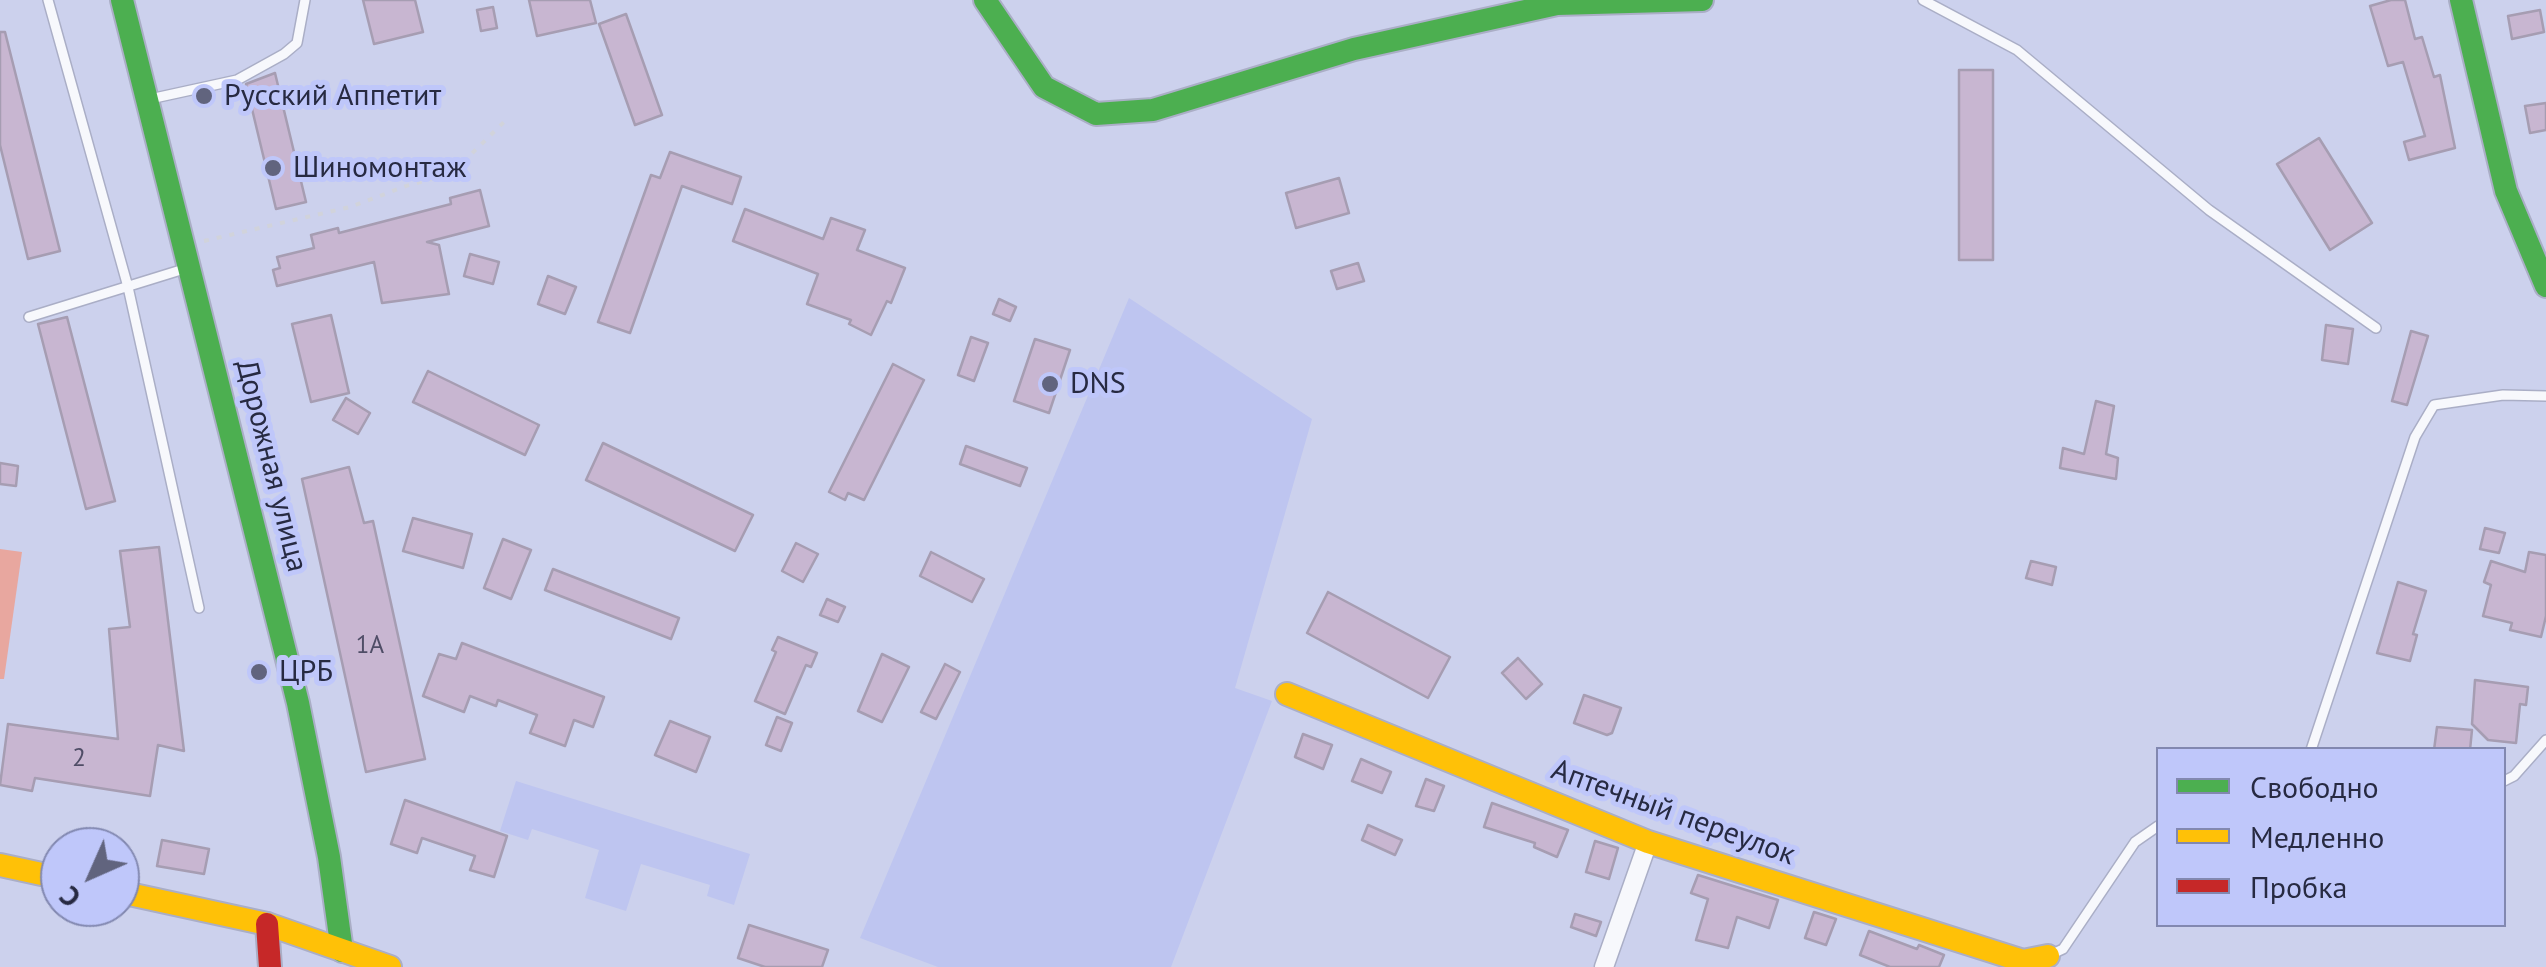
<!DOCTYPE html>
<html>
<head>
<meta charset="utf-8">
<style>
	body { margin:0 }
	#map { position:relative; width:2546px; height:967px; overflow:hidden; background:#ccd1ed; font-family:"PT Sans",sans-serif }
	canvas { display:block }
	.legend { position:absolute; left:2156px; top:747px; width:350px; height:180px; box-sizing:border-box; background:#bfc7fa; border:2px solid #8288b0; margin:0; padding:12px 18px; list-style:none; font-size:30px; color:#272a42 }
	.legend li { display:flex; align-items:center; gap:20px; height:50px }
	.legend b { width:50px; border:2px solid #8288b0 }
	.north { position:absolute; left:40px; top:827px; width:100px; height:100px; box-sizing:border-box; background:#bfc7fa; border:2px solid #8288b0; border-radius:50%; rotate:225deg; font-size:28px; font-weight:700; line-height:40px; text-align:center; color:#272a42 }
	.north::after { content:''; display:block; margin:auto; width:35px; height:45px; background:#61647e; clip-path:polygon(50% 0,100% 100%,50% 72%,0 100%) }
</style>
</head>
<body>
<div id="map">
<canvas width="2546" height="967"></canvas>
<ul class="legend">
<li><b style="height:12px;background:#4caf50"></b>Свободно</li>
<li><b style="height:12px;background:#ffc107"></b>Медленно</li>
<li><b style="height:12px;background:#c62828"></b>Пробка</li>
</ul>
<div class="north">С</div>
</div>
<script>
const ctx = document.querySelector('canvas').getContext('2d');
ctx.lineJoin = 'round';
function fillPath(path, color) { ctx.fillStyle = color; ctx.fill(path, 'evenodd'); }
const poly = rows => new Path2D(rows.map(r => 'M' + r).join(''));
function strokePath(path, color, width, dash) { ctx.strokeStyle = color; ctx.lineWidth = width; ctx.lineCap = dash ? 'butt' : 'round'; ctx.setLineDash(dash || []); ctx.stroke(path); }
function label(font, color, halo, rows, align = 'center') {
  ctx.font = font + ' "PT Sans",sans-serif'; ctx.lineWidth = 10; ctx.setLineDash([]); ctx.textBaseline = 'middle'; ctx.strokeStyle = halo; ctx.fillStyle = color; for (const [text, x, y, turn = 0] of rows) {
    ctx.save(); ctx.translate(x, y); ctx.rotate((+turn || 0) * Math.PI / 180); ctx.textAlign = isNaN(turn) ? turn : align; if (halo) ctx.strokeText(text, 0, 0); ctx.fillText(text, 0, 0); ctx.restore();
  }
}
const built = poly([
	[1129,298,1312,419,1235,688,1272,701,1171,967,938,967,860,938],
	[516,781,750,854,734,905,707,896,710,885,641,864,626,911,585,898,599,850,532,829,528,840,500,831]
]);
const green = poly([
	[0,549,22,552,4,679,0,679]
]);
const building = poly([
	[363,0,415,0,423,32,374,44,363,0],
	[529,0,590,0,596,23,537,36,529,0],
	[2391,0,2405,0,2415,39,2422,37,2434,77,2440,75,2455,148,2409,160,2404,142,2425,136,2403,62,2388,66,2370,6,2391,0],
	[493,7,497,28,481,31,477,10,493,7],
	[2540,10,2544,32,2512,39,2508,16,2540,10],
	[626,14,662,115,635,125,599,24,626,14],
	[0,32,5,32,60,251,28,259,0,145,0,32],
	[1959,70,1993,70,1993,260,1959,260,1959,70],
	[275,73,306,202,276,209,246,84,275,73],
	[2546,103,2546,130,2530,133,2525,106,2546,103],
	[2319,138,2372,223,2330,250,2277,164,2319,138],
	[670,152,741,177,732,204,682,186,630,333,598,322,651,175,660,178,670,152],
	[1339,178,1349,213,1296,228,1286,193,1339,178],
	[480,190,489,226,427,242,439,245,449,294,382,303,374,262,277,286,273,270,280,268,277,257,314,248,311,235,338,228,339,233,451,204,450,198,480,190],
	[745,209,823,239,831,218,865,230,857,250,905,268,891,303,887,301,871,335,849,324,851,320,807,304,818,274,733,241,745,209],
	[470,254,499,262,493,284,464,276,470,254],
	[1358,263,1364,281,1337,289,1331,271,1358,263],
	[548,276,576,287,565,314,538,304,548,276],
	[999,299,1016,307,1010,321,993,314,999,299],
	[331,315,349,393,311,402,292,324,331,315],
	[67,317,115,501,86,509,38,324,67,317],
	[2326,325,2353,329,2348,364,2322,360,2326,325],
	[2411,331,2428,336,2407,405,2392,401,2411,331],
	[971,337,988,343,974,381,958,375,971,337],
	[1035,339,1070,350,1049,413,1014,401,1035,339],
	[893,364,924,380,864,500,848,493,845,500,829,492,893,364],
	[428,371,539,425,525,455,413,402,428,371],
	[346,398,370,413,358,434,333,420,346,398],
	[2096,401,2114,406,2106,454,2118,458,2116,479,2060,468,2063,448,2084,454,2096,401],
	[603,443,753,515,735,551,586,480,603,443],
	[966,446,1027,468,1020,486,960,464,966,446],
	[0,463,18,466,16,486,0,484,0,463],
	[349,467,364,523,373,521,425,759,366,772,302,479,349,467],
	[413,518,472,534,463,568,403,551,413,518],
	[2485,528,2505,533,2499,553,2480,549,2485,528],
	[503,539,531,550,511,599,484,588,503,539],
	[796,543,818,554,803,582,782,571,796,543],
	[159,547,184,751,158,745,150,796,35,778,32,791,0,785,8,724,118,739,109,629,130,627,120,551,159,547],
	[931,552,984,579,972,602,920,576,931,552],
	[2529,552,2546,555,2546,616,2541,637,2510,630,2512,623,2483,616,2491,585,2484,582,2491,561,2525,572,2529,552],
	[2031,561,2056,567,2052,585,2026,578,2031,561],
	[553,569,679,618,671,639,545,590,553,569],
	[2398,582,2426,591,2413,634,2417,635,2410,661,2377,653,2398,582],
	[1328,592,1450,657,1428,698,1307,633,1328,592],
	[827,599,845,607,838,622,820,615,827,599],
	[778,637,817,653,811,667,806,665,785,714,755,701,776,652,772,650,778,637],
	[462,643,604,697,593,727,574,720,565,746,530,733,537,715,498,700,496,706,470,696,464,712,423,696,439,654,456,659,462,643],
	[882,654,909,667,882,722,858,711,882,654],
	[1518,658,1542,684,1526,699,1502,673,1518,658],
	[945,664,960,672,936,719,921,712,945,664],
	[2475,680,2528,687,2526,705,2520,704,2516,743,2488,740,2472,724,2475,680],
	[1584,695,1621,708,1612,733,1607,735,1574,723,1584,695],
	[777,717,792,723,781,751,766,745,777,717],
	[670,721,710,737,696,772,655,755,670,721],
	[2437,727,2472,730,2470,750,2434,750,2437,727],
	[1303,734,1332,745,1323,769,1295,757,1303,734],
	[1361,759,1391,772,1382,793,1352,781,1361,759],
	[1426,779,1444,786,1434,811,1416,806,1426,779],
	[1626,790,1655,798,1650,813,1622,804,1626,790],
	[405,800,507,836,494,877,470,870,475,856,422,838,417,853,391,844,405,800],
	[1492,803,1568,830,1557,857,1534,847,1535,843,1484,827,1492,803],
	[1368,825,1402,840,1395,855,1362,840,1368,825],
	[162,840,209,849,204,874,157,866,162,840],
	[1595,841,1618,848,1609,879,1586,872,1595,841],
	[1698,875,1778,900,1769,928,1737,917,1728,948,1696,940,1708,899,1691,893,1698,875],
	[1814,912,1836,919,1826,945,1805,938,1814,912],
	[1575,914,1601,922,1596,936,1571,927,1575,914],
	[749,925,828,950,822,967,765,967,738,958,749,925],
	[1869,931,1917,949,1919,945,1944,955,1939,967,1890,967,1860,955,1869,931]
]);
const path = poly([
	[204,241,350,207,409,185,451,174,505,121]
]);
const lane = poly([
	[48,0,128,287,199,608],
	[1923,0,2017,50,2209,210,2376,328],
	[150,99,237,80,284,54,297,43,305,0],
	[29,317,184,269],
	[2311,750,2415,437,2434,405,2503,395,2546,396],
	[2504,781,2514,776,2546,740],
	[2050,955,2063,949,2135,842,2158,826]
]);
const street = poly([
	[1604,967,1648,842]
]);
const fast = poly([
	[122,0,298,703,329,857,342,951],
	[985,0,1044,87,1096,114,1153,110,1354,49,1557,4,1702,0],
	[2461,0,2506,191,2546,286]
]);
const slow = poly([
	[1287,694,1648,842,2023,961,2048,956],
	[0,865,60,878],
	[120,892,267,924,390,967]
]);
const jam = poly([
	[267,924,270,967]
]);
const markers = [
	[204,96,10,"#61647e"],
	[273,168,10,"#61647e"],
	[1050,384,10,"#61647e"],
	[259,672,10,"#61647e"]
];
const numberNames = [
	["1А",370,646],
	["2",79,759]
];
const poiNames = [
	["Русский Аппетит",224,96],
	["Шиномонтаж",293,168],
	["DNS",1070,384],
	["ЦРБ",279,672]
];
const streetNames = [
	["Дорожная улица",271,466,76],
	["Аптечный переулок",1673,813,20]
];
fillPath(built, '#bec5f0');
fillPath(green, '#e8a79f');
fillPath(building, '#c8b6d1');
strokePath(building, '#a69db2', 2.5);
strokePath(lane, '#aaaec6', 12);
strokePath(street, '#aaaec6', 21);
strokePath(fast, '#aaaec6', 26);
strokePath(slow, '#aaaec6', 26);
strokePath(jam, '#aaaec6', 26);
strokePath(path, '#d1d3db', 4, [5, 8]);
strokePath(lane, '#f7f8fc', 9);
strokePath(street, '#f7f8fc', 18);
strokePath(fast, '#4caf50', 22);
strokePath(slow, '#ffc107', 22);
strokePath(jam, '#c62828', 22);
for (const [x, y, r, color] of markers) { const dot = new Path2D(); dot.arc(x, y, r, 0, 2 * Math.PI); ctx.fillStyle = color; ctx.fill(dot); strokePath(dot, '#bfc7fa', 4); }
label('25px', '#4f4d66', null, numberNames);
label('30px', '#272a42', '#bfc7fa', poiNames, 'left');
label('30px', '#272a42', '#bfc7fa', streetNames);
</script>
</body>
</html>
